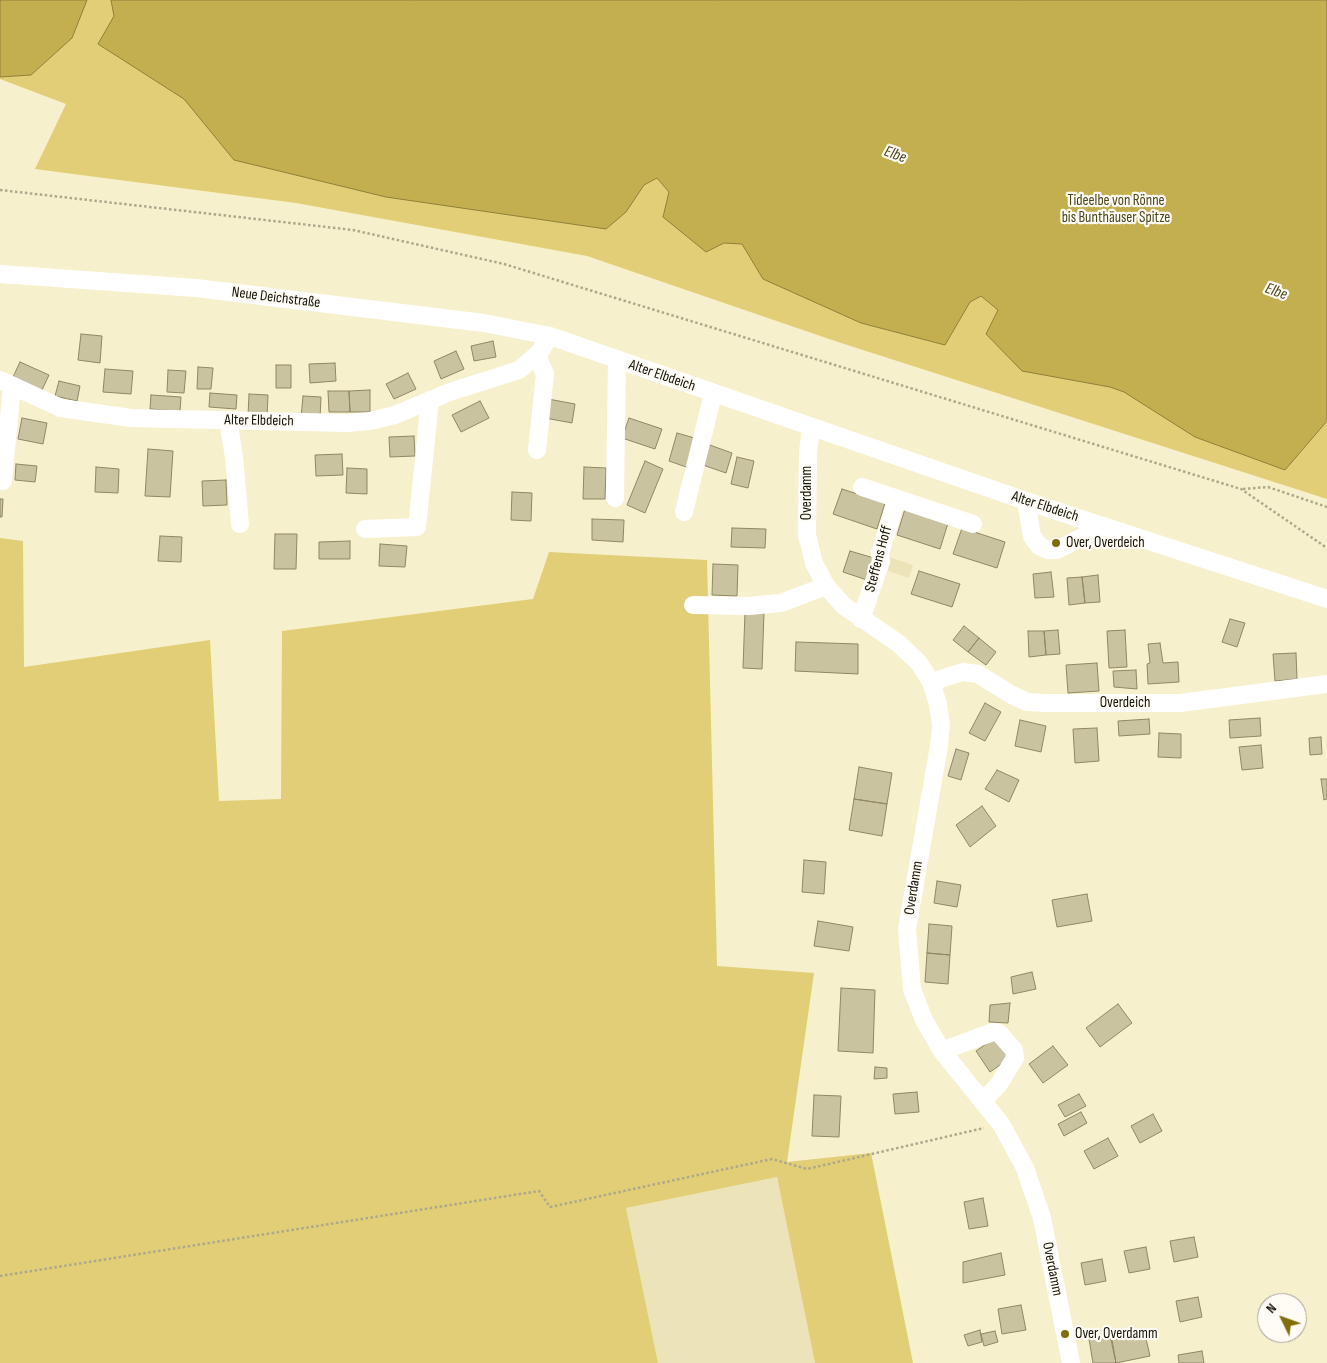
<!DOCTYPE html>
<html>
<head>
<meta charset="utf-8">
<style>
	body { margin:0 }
	#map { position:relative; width:1327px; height:1363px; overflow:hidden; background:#f7f0cc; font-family:"Sofia Sans Condensed",sans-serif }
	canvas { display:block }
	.north { position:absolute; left:1257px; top:1293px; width:50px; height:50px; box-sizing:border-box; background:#fefcf5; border:1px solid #a19e95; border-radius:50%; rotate:312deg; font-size:14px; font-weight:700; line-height:20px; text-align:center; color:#151206 }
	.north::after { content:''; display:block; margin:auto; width:18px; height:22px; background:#806e0a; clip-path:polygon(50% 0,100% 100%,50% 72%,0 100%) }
</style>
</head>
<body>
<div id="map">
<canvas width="1327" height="1363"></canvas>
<div class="north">N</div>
</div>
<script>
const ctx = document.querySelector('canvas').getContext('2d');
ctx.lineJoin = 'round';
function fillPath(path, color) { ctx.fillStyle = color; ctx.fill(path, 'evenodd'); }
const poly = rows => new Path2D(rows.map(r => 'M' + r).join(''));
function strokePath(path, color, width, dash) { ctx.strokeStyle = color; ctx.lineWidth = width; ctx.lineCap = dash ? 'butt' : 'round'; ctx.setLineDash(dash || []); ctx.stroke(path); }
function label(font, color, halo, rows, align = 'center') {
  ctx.font = font + ' "Sofia Sans Condensed",sans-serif'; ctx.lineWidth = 4.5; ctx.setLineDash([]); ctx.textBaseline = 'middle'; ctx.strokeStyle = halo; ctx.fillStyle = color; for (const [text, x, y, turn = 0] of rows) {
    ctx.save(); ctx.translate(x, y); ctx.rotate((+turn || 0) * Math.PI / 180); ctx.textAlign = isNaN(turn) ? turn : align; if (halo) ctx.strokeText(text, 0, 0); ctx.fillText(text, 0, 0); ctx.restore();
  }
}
const built = poly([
	[889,557,913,565,909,578,885,570],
	[777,1177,815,1363,658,1363,626,1208]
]);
const green = poly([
	[0,0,1189,0,1327,50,1327,499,835,341,587,256,296,203,35,169,66,104,0,79],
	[0,538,23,541,24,667,210,640,219,801,281,799,282,631,533,599,549,552,707,560,717,966,814,973,787,1162,871,1153,913,1363,815,1363,777,1177,626,1208,658,1363,0,1363]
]);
const water = poly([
	[0,0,87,0,72,38,31,75,0,77,0,0],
	[111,0,1327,0,1327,421,1285,470,1195,437,1124,392,1110,387,1022,371,986,334,998,310,981,296,970,302,945,345,861,323,763,279,742,244,724,243,706,252,663,217,669,192,657,178,644,185,626,212,606,229,386,197,234,160,184,99,98,44,114,16,111,0]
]);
const building = poly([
	[81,334,102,336,100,363,78,360,81,334],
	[493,341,496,357,474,361,471,346,493,341],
	[456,351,464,369,441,379,434,361,456,351],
	[20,362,49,375,42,390,13,377,20,362],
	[335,363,336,381,310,383,309,364,335,363],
	[276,365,291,365,291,388,276,388,276,365],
	[198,367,213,368,211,389,197,389,198,367],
	[105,369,133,371,131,394,103,392,105,369],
	[168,370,186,371,184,393,167,392,168,370],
	[408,373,416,389,394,399,386,384,408,373],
	[59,381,80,386,77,401,55,396,59,381],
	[370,390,370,412,350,412,349,391,370,390],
	[328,391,349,391,350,412,329,412,328,391],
	[210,393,237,395,236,409,209,407,210,393],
	[249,394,268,395,267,417,248,416,249,394],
	[151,395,181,397,180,411,150,409,151,395],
	[303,396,321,397,320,419,301,418,303,396],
	[548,399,575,404,572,423,545,418,548,399],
	[480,401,489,418,461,432,452,415,480,401],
	[22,418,47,423,43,444,18,439,22,418],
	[629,418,662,429,655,449,622,438,629,418],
	[677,433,698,439,689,468,669,461,677,433],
	[414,436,415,456,390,457,389,437,414,436],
	[707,444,732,453,726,473,700,464,707,444],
	[148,449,173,451,170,497,145,496,148,449],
	[342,454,343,475,316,476,315,455,342,454],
	[737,457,754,461,748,488,731,484,737,457],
	[645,461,663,469,645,513,627,505,645,461],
	[16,464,37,466,35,482,15,480,16,464],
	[96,467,119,469,118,493,95,492,96,467],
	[584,467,606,468,605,499,583,499,584,467],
	[347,468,367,469,367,494,346,493,347,468],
	[226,480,227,505,203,506,202,481,226,480],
	[842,489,885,503,877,529,833,514,842,489],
	[512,492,532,493,531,521,511,520,512,492],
	[0,499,3,499,2,517,0,517,0,499],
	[905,509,948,523,940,549,897,535,905,509],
	[592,519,624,520,623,542,592,540,592,519],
	[732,528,766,529,765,548,731,547,732,528],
	[962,528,1005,542,997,568,953,554,962,528],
	[275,534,297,534,296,569,274,569,275,534],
	[160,536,182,537,181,562,158,561,160,536],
	[350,541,350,559,319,559,319,542,350,541],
	[380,544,407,546,405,567,379,566,380,544],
	[850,551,874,558,867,580,843,572,850,551],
	[713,564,738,565,737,596,712,595,713,564],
	[919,571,960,584,952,607,911,594,919,571],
	[1051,572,1054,597,1035,598,1033,574,1051,572],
	[1098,575,1100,602,1085,603,1082,577,1098,575],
	[1082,577,1085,603,1069,605,1067,578,1082,577],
	[745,612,764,613,762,669,743,668,745,612],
	[1230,619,1245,623,1237,647,1222,642,1230,619],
	[964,626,979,638,968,652,953,640,964,626],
	[1058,630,1060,654,1046,655,1044,631,1058,630],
	[1125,630,1127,667,1109,668,1107,631,1125,630],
	[1028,631,1044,631,1046,655,1029,657,1028,631],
	[979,638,996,652,986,665,968,652,979,638],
	[796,642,858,644,858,674,795,671,796,642],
	[1160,643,1163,663,1178,662,1179,682,1148,684,1147,664,1150,663,1148,644,1160,643],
	[1296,653,1297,679,1275,681,1273,654,1296,653],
	[1097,663,1099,691,1068,693,1066,665,1097,663],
	[1136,670,1137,689,1114,687,1113,671,1136,670],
	[985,703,1001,712,985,741,969,733,985,703],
	[1260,718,1261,736,1230,738,1229,720,1260,718],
	[1149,719,1150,734,1119,736,1118,721,1149,719],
	[1020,720,1046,726,1041,752,1015,746,1020,720],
	[1097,728,1099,761,1075,763,1073,729,1097,728],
	[1159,733,1181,734,1181,758,1158,757,1159,733],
	[1321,737,1322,754,1310,755,1309,738,1321,737],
	[1261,745,1263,768,1242,770,1239,747,1261,745],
	[956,749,969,753,961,780,948,776,956,749],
	[859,767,892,773,887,804,854,799,859,767],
	[997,770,1019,780,1009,802,985,789,997,770],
	[1321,779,1327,779,1327,799,1324,800,1321,779],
	[854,799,887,804,882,836,849,830,854,799],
	[982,806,996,826,970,847,956,825,982,806],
	[804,860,826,862,824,894,802,892,804,860],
	[937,881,961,885,957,907,934,903,937,881],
	[1087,894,1092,921,1057,927,1052,900,1087,894],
	[818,921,853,927,849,951,814,946,818,921],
	[929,924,952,926,950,955,927,953,929,924],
	[927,953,950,955,948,984,925,982,927,953],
	[1032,972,1036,989,1013,994,1011,977,1032,972],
	[841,988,875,990,873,1053,838,1051,841,988],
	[1010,1003,1008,1023,989,1022,990,1005,1010,1003],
	[1118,1004,1132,1023,1100,1047,1086,1028,1118,1004],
	[996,1037,1010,1058,990,1072,976,1051,996,1037],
	[1053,1046,1068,1065,1043,1083,1029,1064,1053,1046],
	[875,1067,887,1068,887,1078,874,1079,875,1067],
	[917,1092,919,1112,895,1114,893,1094,917,1092],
	[1079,1094,1086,1106,1065,1117,1058,1105,1079,1094],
	[814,1095,841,1096,839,1137,812,1136,814,1095],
	[1081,1112,1087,1123,1064,1136,1058,1124,1081,1112],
	[1153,1114,1162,1131,1140,1143,1131,1126,1153,1114],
	[1108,1138,1118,1156,1094,1169,1084,1151,1108,1138],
	[983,1198,988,1226,969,1229,964,1202,983,1198],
	[1194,1237,1198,1257,1174,1262,1170,1241,1194,1237],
	[1146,1247,1150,1269,1129,1273,1124,1251,1146,1247],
	[1001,1253,1005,1275,963,1283,963,1262,1001,1253],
	[1102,1259,1106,1281,1085,1285,1081,1263,1102,1259],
	[1198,1297,1202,1317,1180,1322,1176,1301,1198,1297],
	[1021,1305,1026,1330,1002,1334,998,1309,1021,1305],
	[980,1330,982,1342,968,1346,964,1335,980,1330],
	[995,1331,998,1342,984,1346,981,1334,995,1331],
	[1145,1334,1150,1356,1116,1363,1112,1340,1145,1334],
	[1110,1335,1116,1363,1093,1363,1089,1339,1110,1335],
	[1202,1351,1204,1363,1179,1363,1178,1355,1202,1351]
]);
const path = poly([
	[0,190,353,230,504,264,1241,489,1327,548],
	[1243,489,1268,487,1327,507],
	[0,1276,539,1191,550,1207,772,1159,807,1169,984,1128]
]);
const minor = poly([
	[0,274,196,288,484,323,550,336,1026,501,1327,599],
	[537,355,545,374,537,450],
	[0,380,61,408,131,418,347,423,370,421,395,415,450,392,519,370,539,353,550,336],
	[228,420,234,457,240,524],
	[811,428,808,452,807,535,814,563,826,586,844,606,898,643,919,663,931,682,938,704,941,725,939,746,907,929,912,989,924,1020,942,1051,1001,1124,1025,1168,1042,1218,1071,1363],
	[3,481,12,386],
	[862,487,973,524],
	[615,498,617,360],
	[1026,501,1032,536,1039,546,1048,550,1057,550,1104,526],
	[684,512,713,394],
	[365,529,417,527,430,400],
	[693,605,749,606,781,603,826,586],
	[861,619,881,561,880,553,897,499],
	[931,682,963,672,978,674,1012,695,1027,702,1045,703,1180,703,1327,684],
	[942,1051,993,1032,999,1033,1014,1050,1015,1058,999,1084,983,1101]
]);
const markers = [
	[1056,543,5,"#806e0a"],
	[1065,1334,5,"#806e0a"]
];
const parkNames = [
	["Tideelbe von Rönne",1116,201],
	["bis Bunthäuser Spitze",1116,218]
];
const streetNames = [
	["Neue Deichstraße",276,298,7],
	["Alter Elbdeich",662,376,19],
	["Alter Elbdeich",259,421,1],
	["Overdamm",807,493,-90],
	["Alter Elbdeich",1045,507,18],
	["Steffens Hoff",879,559,-75],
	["Overdeich",1125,703],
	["Overdamm",914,888,-81],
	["Overdamm",1052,1269,79]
];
const poiNames = [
	["Over, Overdeich",1066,543],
	["Over, Overdamm",1075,1334]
];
const waterNames = [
	["Elbe",895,155,20],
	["Elbe",1276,292,20]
];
fillPath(built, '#ede3b8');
fillPath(green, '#e1ce77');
fillPath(water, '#c4af50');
strokePath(water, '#90803a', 1);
fillPath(building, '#cac3a0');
strokePath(building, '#8f8766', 1);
strokePath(path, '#ada88c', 2.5, [2.5, 2.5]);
strokePath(minor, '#fff', 18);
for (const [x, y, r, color] of markers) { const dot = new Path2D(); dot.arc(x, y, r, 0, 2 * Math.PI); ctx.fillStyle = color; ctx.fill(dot); strokePath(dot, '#fefcf5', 2); }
label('15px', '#4d441c', '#fefcf5', parkNames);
label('15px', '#151206', '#fefcf5', streetNames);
label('15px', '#151206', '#fefcf5', poiNames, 'left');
label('italic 16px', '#4f461e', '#fefcf5', waterNames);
</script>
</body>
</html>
